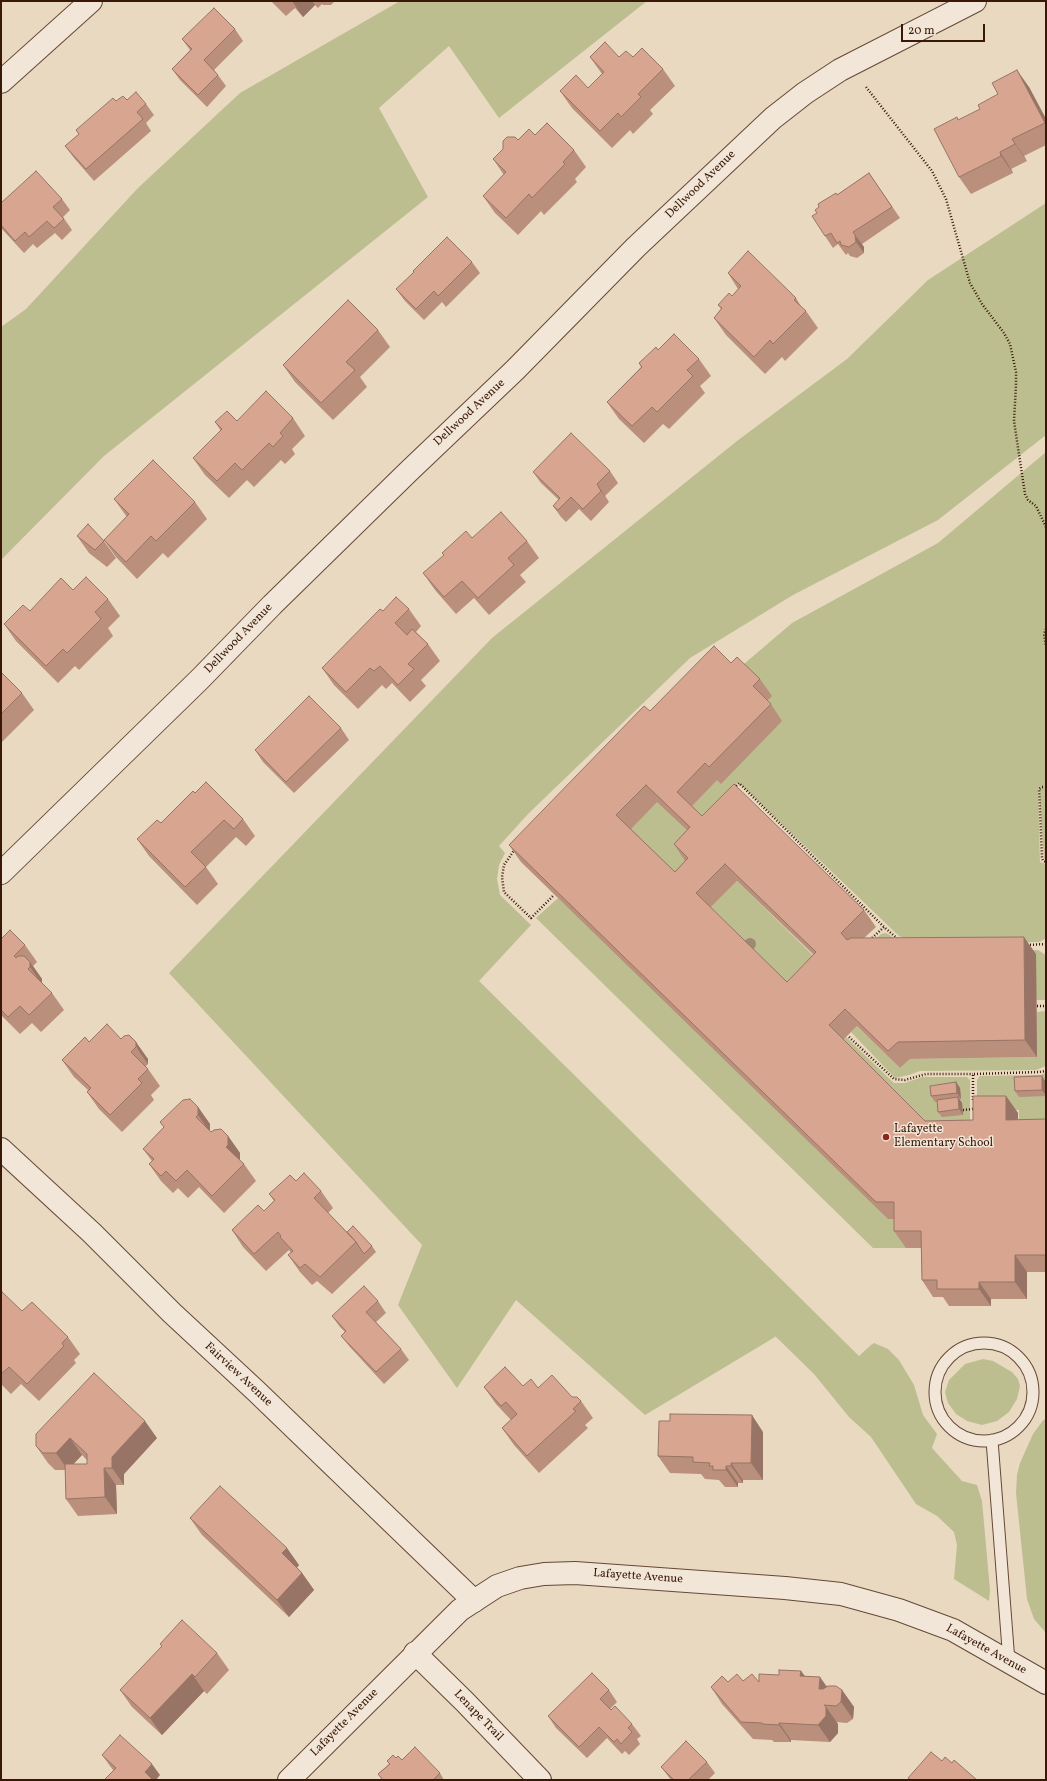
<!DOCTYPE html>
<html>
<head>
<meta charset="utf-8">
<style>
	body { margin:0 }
	#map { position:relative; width:1047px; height:1781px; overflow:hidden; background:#e9d9c1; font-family:Vollkorn,serif }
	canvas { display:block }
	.frame { position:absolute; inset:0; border:2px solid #391808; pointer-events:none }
	.scale { position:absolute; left:901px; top:24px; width:84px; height:18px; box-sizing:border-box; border:2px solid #391808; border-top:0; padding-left:5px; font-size:12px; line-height:14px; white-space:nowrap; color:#391808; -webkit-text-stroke:3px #f1e6d7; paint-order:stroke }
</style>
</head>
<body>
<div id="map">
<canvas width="1047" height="1781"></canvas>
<div class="frame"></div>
<div class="scale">20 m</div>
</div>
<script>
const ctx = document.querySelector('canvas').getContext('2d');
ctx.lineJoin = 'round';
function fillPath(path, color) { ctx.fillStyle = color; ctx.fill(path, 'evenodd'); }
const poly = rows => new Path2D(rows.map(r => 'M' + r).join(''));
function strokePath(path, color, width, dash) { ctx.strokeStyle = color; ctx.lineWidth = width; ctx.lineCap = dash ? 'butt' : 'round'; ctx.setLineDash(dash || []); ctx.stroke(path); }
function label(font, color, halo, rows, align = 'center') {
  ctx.font = font + ' Vollkorn,serif'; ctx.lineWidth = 3; ctx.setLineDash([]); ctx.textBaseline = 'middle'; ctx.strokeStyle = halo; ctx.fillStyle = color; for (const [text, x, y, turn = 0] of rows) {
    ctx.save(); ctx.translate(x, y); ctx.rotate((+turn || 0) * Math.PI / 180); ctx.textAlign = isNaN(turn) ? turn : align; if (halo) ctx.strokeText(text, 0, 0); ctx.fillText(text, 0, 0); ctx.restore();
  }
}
const green = poly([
	[400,1,647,1,499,118,449,46,379,108,428,197,104,456,1,560,1,327,26,309,138,188,240,93],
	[1046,203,1046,435,938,520,793,595,690,658,528,814,499,846,505,853,499,865,497,879,500,895,531,925,479,981,859,1356,871,1345,874,1343,888,1349,899,1360,914,1385,923,1415,937,1434,932,1448,962,1481,977,1485,982,1501,990,1590,989,1601,954,1579,957,1545,954,1532,937,1516,916,1504,871,1437,849,1417,814,1374,775,1336,775,1337,645,1415,516,1300,457,1388,398,1305,422,1245,169,973,492,638,737,441,847,359,928,280],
	[1046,452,1046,860,1044,859,1039,789,1038,789,1040,862,1046,864,1045,939,1039,942,919,944,899,936,738,782,703,821,687,889,628,832,621,769,792,623,938,543],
	[737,881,828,970,799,999,708,910],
	[558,898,906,1219,906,1248,873,1248,536,918],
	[885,933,888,934,896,940,925,950,1038,950,1046,955,1046,1000,1036,1000,1036,954,862,952,881,934],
	[1046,1011,1046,1066,1036,1070,920,1071,909,1075,895,1078,851,1032,857,1026,900,1068,910,1059,1037,1057,1037,1012],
	[846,1037,894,1083,905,1083,922,1077,967,1077,970,1080,970,1130,937,1138,841,1042],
	[1046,1073,1046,1133,1019,1133,1019,1110,985,1110,977,1137,977,1080,980,1076,1040,1075],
	[983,1359,993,1361,1012,1372,1018,1379,1020,1386,1017,1399,1009,1412,997,1421,982,1425,967,1421,956,1414,948,1403,945,1392,949,1380,965,1364],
	[1044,1419,1046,1423,1046,1633,1034,1619,1027,1599,1016,1493,1017,1475,1020,1463,1033,1434]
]);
const path = poly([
	[866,87,932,171,946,199,970,283,982,304,1004,333,1010,344,1016,372,1016,385,1014,421,1025,494,1028,500,1036,506,1046,527],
	[1046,629,1044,634,1046,646],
	[1046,787,1042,787,1039,789,1042,858,1043,861,1046,862],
	[734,788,739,783,884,927],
	[515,849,504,865,502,877,504,892,531,918,553,896],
	[870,940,884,927,899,940],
	[1027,945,1046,944],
	[1037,1006,1046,1006],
	[849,1037,894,1079,905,1080,926,1074,973,1074],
	[973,1100,973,1074,1039,1072,1046,1071],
	[963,1110,973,1109]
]);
const service = poly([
	'935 1392a49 49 0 1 1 98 0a49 49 0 1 1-98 0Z',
	[992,1440,1009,1662]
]);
const minor = poly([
	[1,82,91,1],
	[1,873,200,679,272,605,408,472,515,370,636,247,773,118,805,93,840,70,975,1],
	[1,1149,92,1233,172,1313,256,1391,474,1601],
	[415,1653,465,1702,540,1780]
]);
const tertiary = poly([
	[289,1780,460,1610,497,1586,520,1578,544,1574,575,1573,785,1588,841,1594,899,1610,953,1630,1046,1683]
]);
const trees = [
	[750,944]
];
const wall = poly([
	[271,1,335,1,331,5,323,5,322,4,318,8,315,5,303,17,295,8,286,16],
	[235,29,243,41,214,70,218,75,226,86,207,107,180,80,172,69,190,50,182,39],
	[590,57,633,57,663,69,675,86,650,110,653,114,633,134,630,130,612,148,572,108,560,91,588,88,602,74],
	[1029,87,1046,119,1046,145,1024,156,1027,161,1011,169,1013,173,971,194,959,177,959,120],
	[127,100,146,104,154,115,146,123,151,131,94,181,74,158,65,146,79,134,76,130,116,101],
	[535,135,574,150,586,167,575,179,577,182,544,215,541,211,518,235,495,213,483,196,504,175,493,159,518,140],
	[869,173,900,218,862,244,864,247,864,253,857,258,850,256,848,253,846,255,838,244,833,248,825,236,817,213,837,195],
	[62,199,70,210,63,217,72,230,62,240,55,233,37,248,33,244,24,253,1,228,1,203],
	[472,262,480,273,446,307,442,302,424,320,405,301,396,289],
	[728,273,796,298,802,308,806,311,818,328,785,361,782,357,765,374,726,335,714,318,721,309,718,305,732,296,738,289],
	[378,330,390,347,360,377,367,387,333,420,295,382,283,365],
	[658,350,699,359,711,376,700,386,705,393,669,429,663,424,644,443,619,419,607,402,641,367,639,363],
	[293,418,305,436,292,449,295,454,285,464,281,460,254,487,247,480,229,498,205,475,193,458,221,431,215,422],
	[610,471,618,483,605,496,609,502,591,521,579,509,566,522,561,517,553,506,559,500,541,483,533,472],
	[114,499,195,502,207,519,168,558,163,553,137,579,116,557,104,540,127,517],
	[77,536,104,541,116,558,107,567,89,553],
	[472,538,527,541,539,558,520,575,526,582,489,615,474,598,456,614,435,590,423,573],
	[73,590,108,599,120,616,108,628,113,636,79,670,75,666,58,683,16,641,4,624],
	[409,609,421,626,416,632,428,644,440,661,421,680,426,686,410,702,392,683,386,689,382,685,358,709,334,685,322,668,383,611],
	[731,663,760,679,772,696,767,701,771,704,782,721,721,784,717,780,692,806,702,816,864,910,876,927,864,938,1036,954,1037,1057,910,1059,900,1068,857,1026,843,1040,925,1121,973,1120,1006,1096,1018,1113,1018,1119,1046,1119,1046,1272,1027,1272,1027,1299,991,1299,991,1306,949,1306,943,1297,933,1297,922,1280,921,1248,906,1248,894,1231,894,1219,888,1219,521,862,509,845,650,711],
	[657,802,687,830,674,844,685,861,675,872,631,829],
	[737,881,814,955,787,982,710,908],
	[1,672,22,693,34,710,1,743],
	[341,728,349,740,294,793,263,762,255,750],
	[195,793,243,819,255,836,246,846,236,837,206,867,218,884,197,905,149,856,137,839,161,823],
	[1,939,25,945,37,962,33,966,42,979,42,983,52,993,64,1010,41,1032,32,1023,20,1034,1,1015],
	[124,1036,148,1059,148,1064,145,1067,148,1069,160,1086,151,1095,154,1100,122,1132,99,1109,87,1092,88,1090,74,1077,62,1060,121,1039],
	[956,1082,960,1088,961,1099,959,1099,962,1103,963,1115,942,1117,938,1112,937,1102,935,1102,931,1096],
	[1046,1082,1046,1096,1019,1097,1015,1091],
	[198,1107,210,1124,210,1131,211,1132,228,1136,240,1153,240,1161,244,1164,256,1181,224,1213,199,1187,188,1198,178,1188,173,1193,161,1181,149,1164,152,1161,143,1149,164,1127,160,1122],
	[296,1181,321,1191,333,1208,328,1213,347,1232,372,1246,376,1252,332,1294,317,1281,312,1285,300,1272,288,1255,291,1253,289,1250,266,1271,243,1247,232,1230,264,1211,274,1201,269,1194],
	[1,1294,22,1311,68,1337,80,1354,74,1360,76,1363,39,1401,21,1384,11,1394,1,1384],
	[378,1301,386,1313,376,1322,401,1349,409,1360,384,1384,350,1347,341,1336,345,1332,340,1327,332,1316],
	[523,1386,572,1397,581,1401,593,1418,585,1425,588,1428,539,1473,514,1445,502,1428,511,1420,496,1404,484,1387],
	[763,1432,763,1480,743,1480,743,1483,738,1483,738,1487,725,1487,719,1480,705,1479,701,1474,670,1473,658,1456],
	[36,1434,157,1438,124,1474,124,1485,116,1485,117,1514,78,1516,66,1499,65,1470,55,1470,48,1463,36,1446],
	[82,1455,87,1460,87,1464,73,1464],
	[190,1518,299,1565,297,1567,302,1573,314,1590,289,1617,202,1535],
	[217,1653,229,1670,207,1694,204,1691,162,1735,132,1707,120,1690],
	[801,1671,805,1676,827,1686,842,1690,854,1707,853,1719,847,1723,836,1722,838,1724,838,1733,830,1742,791,1740,791,1742,774,1742,772,1740,753,1739,722,1704,711,1687,728,1682,743,1681,759,1682,779,1675],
	[609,1690,617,1702,610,1709,632,1724,641,1736,637,1739,640,1744,629,1755,625,1751,622,1754,607,1738,587,1758,556,1728,548,1716],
	[102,1755,160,1775,113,1770,110,1766],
	[396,1758,440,1773,444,1780,382,1780,378,1774,389,1764,387,1761],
	[707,1762,715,1773,708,1780,671,1780,661,1767]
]);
const shadedWall = poly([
	[292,1,312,1,315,5,303,17],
	[1017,70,1029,87,1046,119,1046,125],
	[1012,139,1024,156,1027,161,1015,144],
	[1000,152,1011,169,1013,173,1001,156],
	[855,235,864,247,864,253,856,242],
	[597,484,609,502,601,491],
	[1024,937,1036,954,1037,1057,1025,1040],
	[30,962,42,979,42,984,30,967],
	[136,1042,148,1059,148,1064,136,1047],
	[1042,1076,1046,1082,1046,1095,1042,1090],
	[956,1082,960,1088,961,1099,957,1093],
	[1006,1096,1018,1113,1018,1137,1006,1120],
	[958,1097,962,1103,963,1115,959,1109],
	[198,1107,210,1124,210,1132,198,1115],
	[228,1136,240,1153,240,1162,226,1147],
	[1015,1255,1027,1272,1027,1299,1015,1282],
	[979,1282,991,1299,991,1306,979,1289],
	[752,1415,763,1432,763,1480,751,1463],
	[145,1421,157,1438,124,1474,124,1485,112,1468,112,1457],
	[70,1438,82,1455,68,1470,56,1453],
	[731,1463,743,1480,743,1483,731,1466],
	[726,1466,738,1483,738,1487,726,1470],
	[104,1468,116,1485,117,1514,105,1497],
	[287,1548,299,1565,294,1571,282,1553],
	[302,1573,314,1590,289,1617,277,1600],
	[801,1671,813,1688,800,1676],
	[192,1674,204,1691,162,1735,150,1718],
	[820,1677,832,1694,831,1706,819,1689],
	[842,1690,854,1707,853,1719,841,1702],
	[826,1707,838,1724,838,1733,830,1742,818,1725],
	[779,1723,791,1740,791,1742,779,1725],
	[152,1764,160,1775,156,1780,150,1780,145,1772]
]);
const building = poly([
	[214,8,235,29,204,60,218,75,198,95,172,69,192,49,182,39,214,8],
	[605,42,619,57,626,51,633,57,642,48,663,69,638,94,641,97,621,117,618,113,600,131,560,91,576,75,588,88,604,72,590,57,605,42],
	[1017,70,1045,123,1012,139,1015,144,1000,152,1001,156,959,177,934,129,957,117,958,120,980,109,978,105,998,94,992,83,1017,70],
	[136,92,146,104,137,112,143,119,86,169,65,146,79,134,76,130,113,98,116,101,123,96,127,100,136,92],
	[547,123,574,150,563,162,565,164,532,198,529,194,506,218,483,196,506,172,493,159,503,149,503,141,507,137,515,137,518,140,529,129,535,135,547,123],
	[36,171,62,199,53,207,64,219,54,228,47,221,29,237,25,232,15,241,1,225,1,203,36,171],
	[869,173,892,207,853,232,855,235,856,242,849,247,841,245,840,241,837,243,831,233,825,236,812,216,817,213,815,210,819,207,818,204,836,193,837,195,869,173],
	[447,237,472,262,438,296,434,291,416,309,396,289,414,272,413,271,447,237],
	[748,251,796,298,794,300,806,311,773,344,770,340,754,357,714,318,722,308,718,305,729,293,732,296,741,286,728,273,748,251],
	[348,300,378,330,346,362,355,370,321,403,283,365,348,300],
	[674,334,699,359,687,370,693,376,657,412,652,407,632,426,607,402,642,367,639,363,656,347,658,350,674,334],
	[266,391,293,418,280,433,283,436,273,447,269,443,242,470,235,463,217,481,193,458,222,429,215,422,227,411,237,421,266,391],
	[571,433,610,471,597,484,601,491,583,509,571,497,558,510,553,506,560,498,533,472,571,433],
	[153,460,195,502,156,541,151,536,126,562,104,540,129,514,114,499,153,460],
	[501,512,527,541,508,558,514,565,478,598,462,581,444,597,423,573,444,555,442,553,466,531,472,538,501,512],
	[88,524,104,541,95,550,77,536,88,524],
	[86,577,108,599,95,612,101,619,67,653,63,649,46,666,4,624,23,605,30,611,61,578,73,590,86,577],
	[396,597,409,609,395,623,407,635,412,629,428,644,408,664,414,669,398,685,380,666,374,671,370,668,346,692,322,668,380,609,383,611,396,597],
	[714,646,731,663,737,657,760,679,753,686,771,704,709,767,705,763,677,792,702,816,734,784,864,910,841,933,847,940,851,938,1024,937,1025,1040,898,1042,888,1051,845,1009,829,1025,925,1121,973,1120,973,1096,1006,1096,1006,1120,1046,1119,1046,1255,1015,1255,1015,1282,979,1282,979,1289,937,1289,937,1280,922,1280,921,1231,894,1231,894,1202,876,1202,509,845,644,706,650,711,714,646],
	[646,785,690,827,674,844,688,858,675,872,616,815,646,785],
	[725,864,816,952,787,982,696,893,725,864],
	[1,672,22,693,1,714,1,672],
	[309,696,341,728,286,782,255,750,309,696],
	[206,782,243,819,234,829,224,820,191,852,206,867,185,887,137,839,157,820,161,823,193,791,195,793,206,782],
	[10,930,25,945,14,956,16,958,18,956,24,956,30,962,30,967,28,969,52,993,29,1015,20,1006,8,1017,1,1010,1,939,10,930],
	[107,1024,121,1039,124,1036,129,1035,136,1042,136,1047,131,1052,148,1069,138,1079,142,1083,110,1115,87,1092,91,1088,62,1060,85,1037,89,1042,107,1024],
	[1042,1076,1042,1090,1015,1091,1014,1077,1042,1076],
	[956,1082,957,1093,931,1096,930,1086,956,1082],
	[958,1097,959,1109,938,1112,937,1100,958,1097],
	[190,1099,198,1107,198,1115,196,1117,211,1132,214,1130,221,1129,228,1136,228,1145,226,1147,244,1164,212,1196,187,1170,176,1181,166,1171,161,1176,149,1164,154,1159,143,1149,164,1127,160,1122,183,1100,190,1099],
	[304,1173,321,1191,314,1198,356,1242,320,1277,305,1264,300,1268,288,1255,293,1251,280,1237,281,1236,278,1232,254,1254,232,1230,258,1205,264,1211,275,1200,269,1194,290,1175,296,1181,304,1173],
	[353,1226,372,1246,364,1254,356,1242,347,1232,353,1226],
	[364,1286,378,1301,366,1312,401,1349,376,1372,341,1336,346,1331,332,1316,364,1286],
	[2,1292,22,1311,32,1302,68,1337,62,1343,64,1346,27,1384,9,1367,1,1374,1,1294,2,1292],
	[505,1367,523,1386,531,1379,538,1388,552,1375,572,1397,577,1397,581,1401,573,1409,576,1411,527,1456,502,1428,517,1414,506,1402,501,1406,484,1387,505,1367],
	[94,1373,145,1421,112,1457,112,1468,104,1468,105,1497,66,1499,65,1464,87,1464,87,1454,70,1438,56,1453,43,1453,36,1446,36,1434,94,1373],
	[670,1414,752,1415,751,1463,731,1463,731,1466,726,1466,726,1470,713,1470,713,1466,709,1466,710,1463,693,1462,693,1457,658,1456,659,1421,670,1421,670,1414],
	[220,1486,287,1548,282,1553,302,1573,277,1600,190,1518,220,1486],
	[182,1620,217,1653,195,1677,192,1674,150,1718,120,1690,162,1646,160,1644,182,1620],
	[779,1670,801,1671,800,1676,820,1677,819,1689,823,1689,828,1686,836,1686,842,1690,841,1702,836,1706,824,1705,826,1707,826,1716,818,1725,779,1723,779,1725,762,1724,762,1723,741,1722,711,1687,722,1676,728,1682,737,1674,743,1681,752,1674,759,1682,759,1674,779,1675,779,1670],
	[592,1673,609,1690,600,1699,611,1710,615,1706,632,1724,628,1728,632,1732,621,1744,617,1739,614,1742,599,1727,579,1747,548,1716,592,1673],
	[120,1735,152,1764,145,1772,153,1780,104,1780,116,1768,102,1755,120,1735],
	[686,1741,707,1762,688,1780,674,1780,661,1767,686,1741],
	[415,1747,440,1773,433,1780,383,1780,378,1774,390,1764,387,1761,393,1755,396,1758,398,1756,402,1760,415,1747],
	[931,1752,942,1761,945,1757,952,1763,954,1760,977,1780,911,1780,908,1778,931,1752]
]);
const markers = [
	[886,1137,4,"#8f2418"]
];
const streetNames = [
	["Dellwood Avenue",701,185,-44],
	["Dellwood Avenue",470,413,-43],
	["Dellwood Avenue",239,639,-46],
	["Fairview Avenue",238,1375,43],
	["Lafayette Avenue",638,1577,4],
	["Lafayette Avenue",986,1650,29],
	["Lenape Trail",478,1716,46],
	["Lafayette Avenue",345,1723,-45]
];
const poiNames = [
	["Lafayette",894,1130],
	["Elementary School",894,1144]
];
fillPath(green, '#bcbe8f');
strokePath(service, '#654836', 13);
strokePath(minor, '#654836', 24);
strokePath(tertiary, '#654836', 24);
strokePath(path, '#391808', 2.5, [1, 2]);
strokePath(service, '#f1e6d7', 11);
strokePath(minor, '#f1e6d7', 22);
strokePath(tertiary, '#f1e6d7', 22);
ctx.fillStyle = '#9e8a71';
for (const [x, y] of trees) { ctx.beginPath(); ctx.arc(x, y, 6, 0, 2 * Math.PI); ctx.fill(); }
fillPath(wall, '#ba8f7c');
fillPath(shadedWall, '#977465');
fillPath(building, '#d8a690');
strokePath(building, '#977465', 1);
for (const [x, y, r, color] of markers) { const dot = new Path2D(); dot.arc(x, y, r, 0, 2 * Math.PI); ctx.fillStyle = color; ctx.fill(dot); strokePath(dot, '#f1e6d7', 1.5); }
label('12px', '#391808', '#f1e6d7', streetNames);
label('12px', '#391808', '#f1e6d7', poiNames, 'left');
</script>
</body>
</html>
